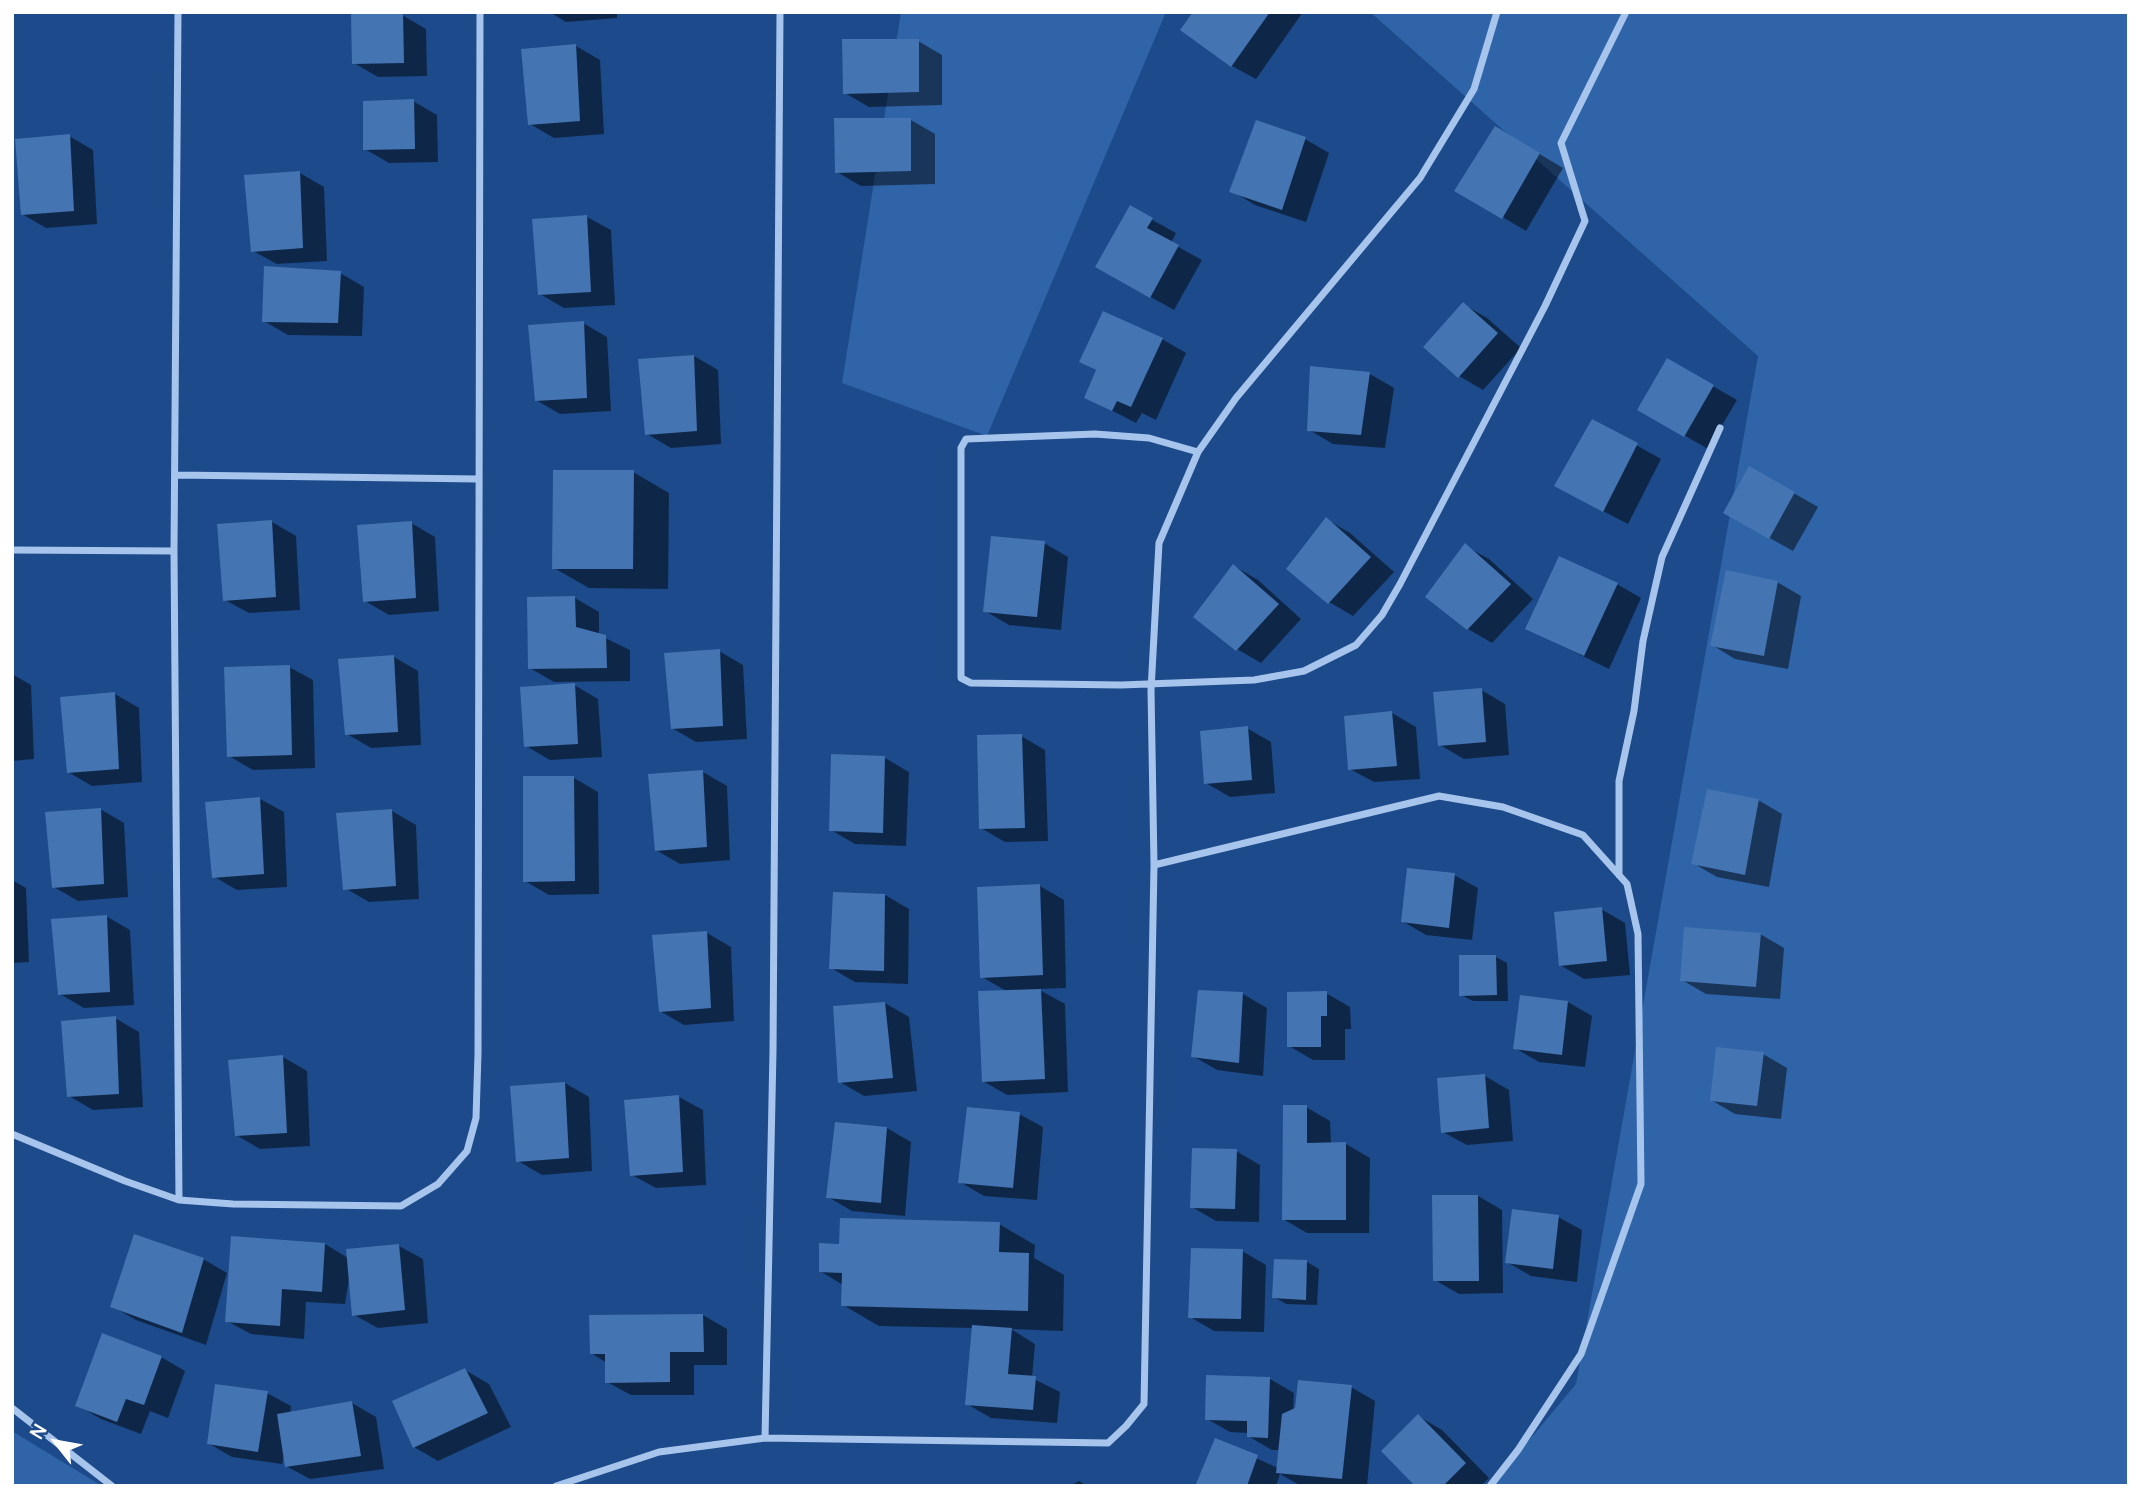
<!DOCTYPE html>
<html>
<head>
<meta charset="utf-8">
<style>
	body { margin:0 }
	#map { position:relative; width:2141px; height:1498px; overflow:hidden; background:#1c4a8a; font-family:Manrope,sans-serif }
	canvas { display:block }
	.frame { position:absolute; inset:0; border:14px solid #fff; pointer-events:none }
	.north { position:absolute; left:21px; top:1407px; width:70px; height:70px; -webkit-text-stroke:5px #1c4a8a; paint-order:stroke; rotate:301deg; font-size:19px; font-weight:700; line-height:28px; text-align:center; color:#fff }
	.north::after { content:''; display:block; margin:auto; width:24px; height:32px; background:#fff; clip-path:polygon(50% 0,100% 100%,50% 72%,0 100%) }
</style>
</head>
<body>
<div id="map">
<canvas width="2141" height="1498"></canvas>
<div class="frame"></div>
<div class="north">N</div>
</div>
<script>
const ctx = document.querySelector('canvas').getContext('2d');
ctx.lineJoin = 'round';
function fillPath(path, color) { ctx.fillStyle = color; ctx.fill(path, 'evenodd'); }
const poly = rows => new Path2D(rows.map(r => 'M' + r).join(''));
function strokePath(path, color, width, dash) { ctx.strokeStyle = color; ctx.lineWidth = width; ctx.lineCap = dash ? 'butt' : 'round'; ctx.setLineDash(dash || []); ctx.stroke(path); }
const green = poly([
	[901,12,1166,12,987,436,842,383],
	[1370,12,2129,12,2129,1486,1491,1486,1576,1384,1758,356],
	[12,1431,102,1486,12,1486]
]);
const shadow = poly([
	[550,12,617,12,617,18,566,22],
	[1195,12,1303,12,1256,79,1232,66],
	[402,15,426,29,427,76,378,77,354,63],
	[918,41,942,55,942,105,869,107,845,93],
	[576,46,600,60,604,134,554,138,530,124],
	[413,101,437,115,438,162,389,163,365,149],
	[911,120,935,134,935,184,861,186,837,172],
	[1496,128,1563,168,1526,231,1457,190],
	[69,136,93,150,97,224,46,228,22,214],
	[1305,139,1329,153,1306,222,1255,205,1232,191],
	[300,173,324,187,327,261,277,264,253,251],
	[1131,208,1176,233,1171,243,1202,260,1174,310,1097,267],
	[587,217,611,230,615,305,564,308,540,294],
	[340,273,364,287,362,336,288,335,264,321],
	[1463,304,1487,318,1521,348,1483,390,1459,376],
	[583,323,607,337,611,411,560,414,536,400],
	[1162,339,1186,353,1156,420,1142,413,1136,423,1086,397,1097,371,1081,362],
	[694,356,718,370,721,444,671,448,647,434],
	[1667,360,1737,400,1708,449,1639,409],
	[1311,367,1370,374,1394,388,1385,448,1333,444,1309,430],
	[1593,421,1661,459,1628,524,1580,499],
	[1750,468,1818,507,1793,551,1725,513],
	[633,472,669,493,668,589,589,588,554,568],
	[1326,519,1350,533,1394,572,1353,616,1329,602],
	[272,522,296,536,300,610,249,613,225,600],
	[411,523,435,537,439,611,389,615,365,601],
	[1044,543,1068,557,1061,630,1009,625,985,611],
	[1465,546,1489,559,1533,599,1492,643,1468,629,1427,596],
	[1234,566,1258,580,1301,619,1261,663,1237,649],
	[1777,582,1801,596,1788,669,1735,659,1712,645],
	[1617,584,1641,598,1609,669,1528,629],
	[575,598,599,612,599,635,630,650,630,681,554,682,530,668],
	[719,651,743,665,747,739,696,742,672,728],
	[394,657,418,671,421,745,371,748,347,734],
	[289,667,313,680,315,768,253,770,229,756],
	[12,674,31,685,34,759,12,761],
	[574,685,598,699,602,757,550,760,526,746],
	[1481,690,1505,704,1509,755,1464,759,1440,745],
	[115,694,139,708,142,782,92,786,68,772],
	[1392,713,1416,727,1420,779,1374,782,1350,769],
	[1247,728,1271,742,1275,793,1230,797,1206,783],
	[1021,736,1045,750,1048,841,1005,842,981,828],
	[885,758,909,772,906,846,855,844,831,830],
	[703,772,727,786,730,860,680,864,656,850],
	[574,778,598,792,599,894,549,895,525,881],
	[260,799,284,812,287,887,237,890,213,876],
	[1758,800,1782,814,1769,887,1717,877,1693,863],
	[100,809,124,823,128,897,78,901,54,887],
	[392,811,416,825,419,899,369,902,345,888],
	[1454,875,1478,888,1472,940,1426,935,1402,921],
	[12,880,26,888,29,962,12,963],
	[1040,886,1064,900,1066,988,1038,989,1065,1004,1068,1092,1007,1095,983,1081,1008,992,982,977],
	[885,895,909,909,908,984,855,982,831,968],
	[1601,909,1625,923,1630,975,1584,979,1560,965],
	[106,916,130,930,134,1005,84,1008,60,994],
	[707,933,731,947,734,1021,684,1025,660,1011],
	[1760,934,1784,948,1780,999,1706,994,1682,980],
	[1496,957,1507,963,1508,1001,1473,1001,1461,995],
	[1326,993,1350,1007,1351,1029,1345,1029,1345,1060,1313,1060,1289,1046],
	[1243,994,1267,1008,1263,1076,1217,1070,1193,1056],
	[1568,1002,1592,1016,1585,1067,1539,1062,1515,1048],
	[885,1003,909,1017,917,1091,864,1096,840,1082],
	[115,1018,139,1032,143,1107,93,1110,69,1096],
	[1763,1054,1787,1068,1781,1119,1735,1114,1711,1100],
	[283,1057,307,1071,310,1146,260,1149,236,1135],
	[1485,1076,1509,1090,1513,1141,1467,1145,1443,1132],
	[565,1083,589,1097,592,1171,542,1175,518,1161],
	[679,1097,703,1110,706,1185,656,1188,632,1175],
	[1306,1107,1330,1121,1331,1144,1346,1144,1370,1158,1369,1233,1307,1233,1283,1219],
	[1019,1114,1043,1127,1037,1200,984,1196,960,1182],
	[887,1128,911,1142,905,1216,852,1211,828,1197],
	[1236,1151,1260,1165,1259,1222,1216,1221,1192,1207],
	[1478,1196,1502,1210,1503,1293,1459,1294,1435,1280],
	[1558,1217,1582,1230,1577,1282,1531,1276,1507,1262],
	[999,1224,1035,1245,1034,1258,1064,1275,1063,1331,1011,1329,1035,1344,1032,1378,1060,1392,1057,1423,991,1418,967,1404,973,1328,879,1326,843,1305,843,1285,820,1271,841,1246],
	[325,1244,348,1258,399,1246,423,1259,428,1323,378,1328,354,1315,350,1273,345,1304,306,1302,304,1339,251,1334,227,1321],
	[1242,1251,1266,1265,1264,1332,1214,1331,1190,1317],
	[203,1259,227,1273,206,1345,136,1320,112,1306],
	[1307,1262,1319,1269,1317,1305,1286,1304,1274,1297],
	[703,1315,727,1329,727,1365,694,1365,694,1395,631,1395,607,1382,607,1363,591,1353],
	[161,1357,185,1371,168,1418,150,1411,141,1434,101,1419,77,1405],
	[465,1370,489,1384,511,1427,438,1461,414,1447],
	[1270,1379,1294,1393,1293,1411,1351,1387,1375,1401,1367,1486,1301,1486,1280,1474,1276,1486,1199,1483,1216,1440,1278,1468,1280,1450,1272,1450,1248,1436,1248,1433,1230,1432,1207,1419],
	[267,1393,291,1406,290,1414,352,1403,376,1417,384,1469,310,1479,286,1466,284,1455,282,1464,232,1457,208,1443],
	[1418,1416,1442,1430,1489,1478,1481,1486,1418,1486],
	[1079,1481,1087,1486,1070,1486]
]);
const building = poly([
	[1193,12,1270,12,1231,67,1180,30],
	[403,13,404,63,352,64,351,14],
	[842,39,919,39,919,92,843,94],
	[576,44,580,121,528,125,521,49],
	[414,99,415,149,363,150,363,101],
	[834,118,911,118,911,171,835,173],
	[1256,120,1306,137,1282,210,1229,192],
	[1495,126,1540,153,1502,219,1454,191],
	[70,134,74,211,21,215,15,139],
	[300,171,303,248,251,252,244,175],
	[1130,205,1153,218,1147,228,1179,245,1150,298,1095,267],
	[587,215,591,292,538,295,532,219],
	[264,266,341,271,338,323,262,322],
	[1463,302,1498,333,1458,378,1423,347],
	[1103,311,1163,338,1131,407,1117,401,1112,411,1084,398,1096,370,1079,362],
	[584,321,587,398,535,401,528,325],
	[694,355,697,431,645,435,638,359],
	[1667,358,1714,385,1684,437,1637,410],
	[1310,366,1370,372,1361,435,1307,431],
	[1592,419,1638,443,1603,512,1554,486],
	[1749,466,1795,492,1769,539,1723,513],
	[553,470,634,470,633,569,552,569],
	[1326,517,1371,557,1328,604,1286,569],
	[272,520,276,597,223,601,217,524],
	[412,521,416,598,363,602,357,525],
	[991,536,1045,541,1037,617,983,612],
	[1465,543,1511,584,1467,630,1425,597],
	[1559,556,1618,583,1584,656,1525,629],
	[1233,564,1279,604,1236,651,1193,617],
	[1726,570,1778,581,1764,656,1710,646],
	[575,596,576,627,606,635,607,668,528,669,527,597],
	[720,649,723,726,671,729,664,653],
	[394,655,398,732,345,735,338,659],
	[290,665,292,755,227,757,224,667],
	[575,683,578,744,524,747,520,687],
	[1482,688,1486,742,1438,746,1433,692],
	[115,692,119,769,67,773,60,697],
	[1392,711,1397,766,1348,770,1344,716],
	[1248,726,1252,780,1204,784,1200,731],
	[1022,734,1025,828,979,829,977,735],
	[831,754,885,756,883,833,829,831],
	[703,770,707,847,655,851,648,774],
	[523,776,574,776,575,881,523,882],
	[1707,789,1759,799,1745,875,1691,864],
	[260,797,264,874,212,878,205,802],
	[101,808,104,884,52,888,45,812],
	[392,809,396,886,343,890,336,813],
	[1407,868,1455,873,1449,928,1401,922],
	[1040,884,1043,975,980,978,977,887],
	[833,892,885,894,884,971,829,969],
	[1602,907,1607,961,1559,966,1554,912],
	[107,915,110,992,58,995,51,919],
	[1684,927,1761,933,1756,987,1680,981],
	[707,931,711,1008,659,1012,652,935],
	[1459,955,1496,955,1497,995,1459,996],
	[1041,989,1045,1079,982,1082,978,991],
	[1198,990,1243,992,1239,1063,1191,1057],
	[1327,991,1327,1016,1321,1016,1321,1047,1287,1047,1287,992],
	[1520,995,1568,1001,1562,1055,1513,1049],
	[885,1002,893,1078,838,1083,833,1006],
	[116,1016,119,1094,67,1097,61,1021],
	[1716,1047,1764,1052,1757,1106,1710,1101],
	[283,1055,287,1133,235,1136,228,1060],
	[1485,1074,1489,1128,1441,1133,1437,1078],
	[565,1082,569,1158,516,1162,510,1086],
	[679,1095,683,1172,630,1176,624,1100],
	[1283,1105,1307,1105,1307,1143,1346,1142,1346,1220,1282,1220],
	[967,1107,1020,1112,1013,1188,958,1183],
	[835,1122,887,1127,881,1203,826,1198],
	[1192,1148,1237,1149,1235,1209,1190,1208],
	[1432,1195,1478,1195,1479,1281,1433,1281],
	[1512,1209,1559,1215,1553,1269,1505,1263],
	[840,1218,1000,1222,999,1252,1029,1253,1028,1311,841,1306,842,1273,819,1272,819,1243,839,1244],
	[134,1234,204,1258,182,1333,110,1307],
	[231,1236,325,1243,322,1292,282,1289,280,1326,225,1322],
	[399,1244,405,1310,352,1316,346,1249],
	[1191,1248,1243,1249,1241,1319,1188,1318],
	[1274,1259,1307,1260,1306,1300,1272,1298],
	[703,1314,704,1352,670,1352,670,1382,605,1383,605,1354,590,1354,589,1315],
	[972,1325,1012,1328,1008,1374,1036,1376,1033,1410,965,1405],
	[102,1333,162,1356,144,1405,126,1399,117,1422,75,1406],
	[465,1368,488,1413,413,1448,392,1401],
	[1206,1375,1270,1377,1268,1438,1247,1437,1247,1421,1205,1420],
	[1298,1380,1352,1385,1342,1479,1276,1473,1282,1414,1295,1408],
	[215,1384,268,1391,258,1452,207,1444],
	[352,1401,361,1456,285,1467,277,1414],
	[1418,1414,1466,1463,1443,1486,1415,1486,1381,1451],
	[1215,1438,1258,1455,1247,1486,1196,1484]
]);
const street = poly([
	[1198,452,1149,438,1095,434,966,439,961,448,961,678,971,683,1121,685,1254,680,1304,671,1356,645,1382,615,1400,584,1545,306,1585,221,1561,143,1626,12],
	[177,475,478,479],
	[12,550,174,551,178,12],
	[174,551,179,1200],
	[1619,875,1619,781,1634,711,1643,641,1662,557,1720,428],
	[12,1134,125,1181,179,1200,233,1204,401,1206,438,1184,467,1151,476,1118,478,1054,480,12],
	[12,1408,112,1486],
	[765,1438,773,1051,780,12],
	[556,1486,659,1452,765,1438,1108,1443,1126,1426,1144,1404,1154,865],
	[1490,1486,1518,1450,1581,1354,1641,1184,1638,934,1627,884,1583,835,1503,807,1439,796,1154,865,1151,690,1159,543,1198,452,1236,398,1420,178,1474,89,1497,12]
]);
fillPath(green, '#2f64a8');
fillPath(shadow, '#0007');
fillPath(building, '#4474b2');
strokePath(street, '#a7c5ec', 7);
</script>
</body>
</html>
